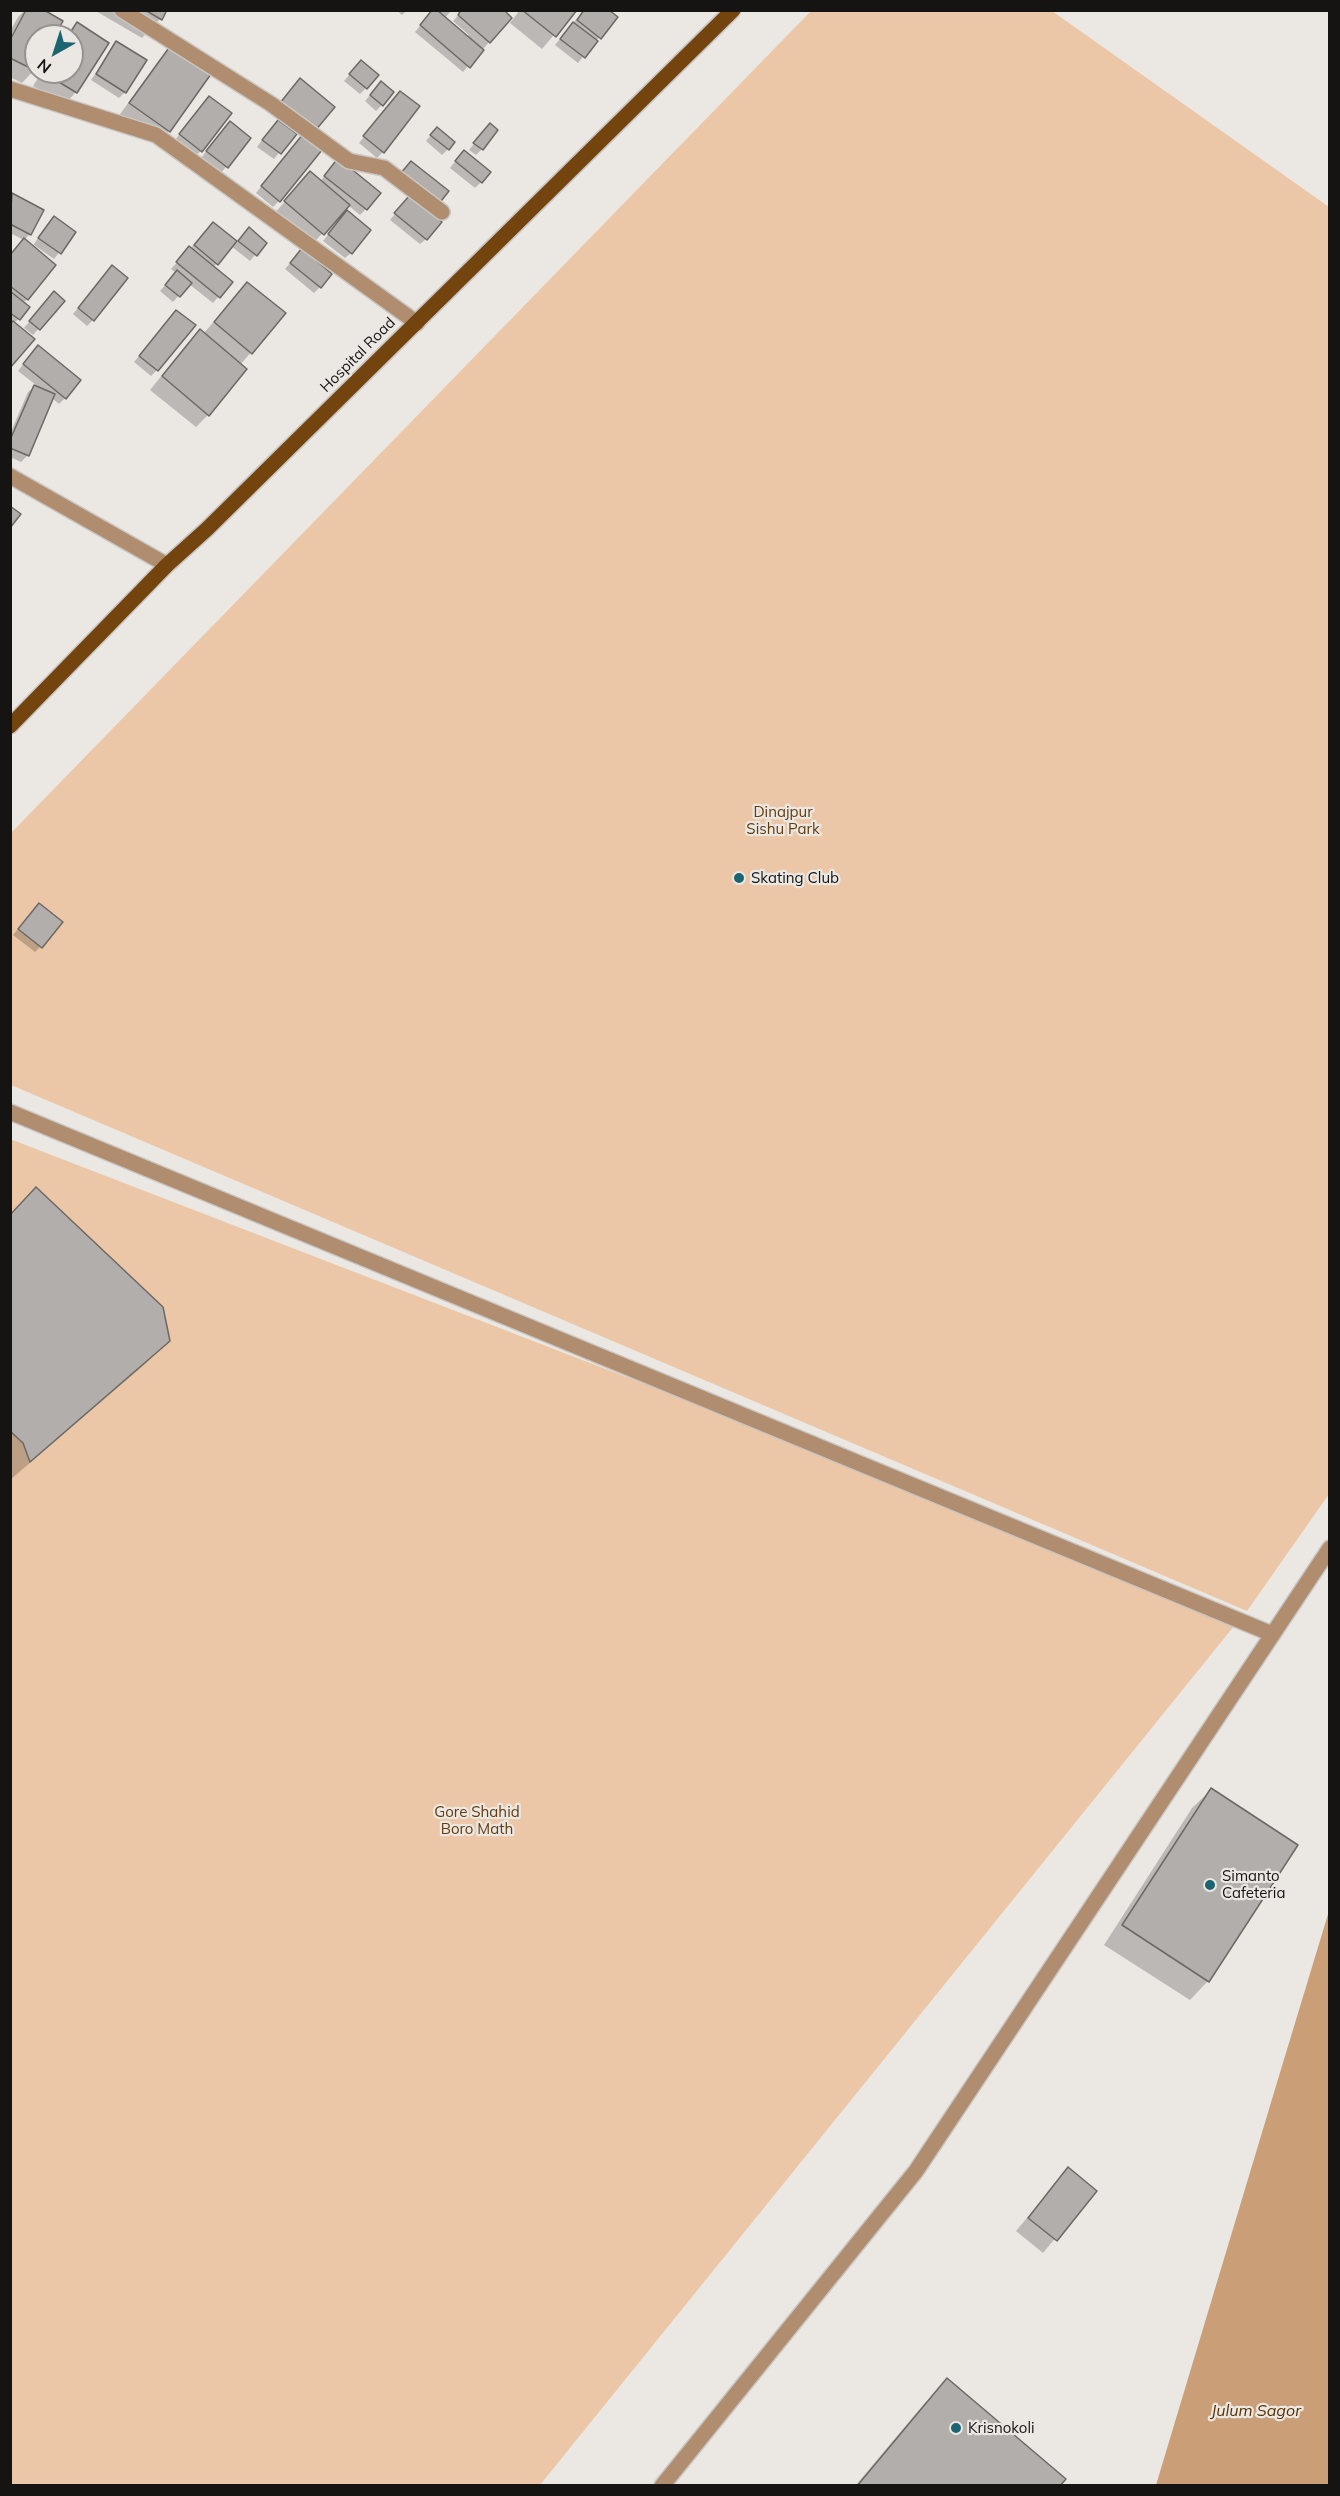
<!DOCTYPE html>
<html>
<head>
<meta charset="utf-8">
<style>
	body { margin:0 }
	#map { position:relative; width:1340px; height:2496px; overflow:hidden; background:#ebe7e3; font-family:Mulish,sans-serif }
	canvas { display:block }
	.frame { position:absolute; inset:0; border:12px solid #151413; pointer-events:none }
	.north { position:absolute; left:24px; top:24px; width:60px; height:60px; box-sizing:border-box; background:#ebe7e3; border:2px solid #959390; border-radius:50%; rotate:219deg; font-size:16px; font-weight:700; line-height:24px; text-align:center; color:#151413 }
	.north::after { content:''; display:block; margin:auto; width:21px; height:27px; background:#1b6472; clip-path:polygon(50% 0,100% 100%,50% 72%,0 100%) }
</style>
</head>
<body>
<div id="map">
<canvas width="1340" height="2496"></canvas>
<div class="frame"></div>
<div class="north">N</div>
</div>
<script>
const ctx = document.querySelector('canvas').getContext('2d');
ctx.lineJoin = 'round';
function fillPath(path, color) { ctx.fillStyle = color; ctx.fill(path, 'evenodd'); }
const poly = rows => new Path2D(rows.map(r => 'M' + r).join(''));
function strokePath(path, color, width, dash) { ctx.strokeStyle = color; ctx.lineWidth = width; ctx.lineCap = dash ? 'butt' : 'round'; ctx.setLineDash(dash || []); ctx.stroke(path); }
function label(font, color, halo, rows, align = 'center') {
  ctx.font = font + ' Mulish,sans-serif'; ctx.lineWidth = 4.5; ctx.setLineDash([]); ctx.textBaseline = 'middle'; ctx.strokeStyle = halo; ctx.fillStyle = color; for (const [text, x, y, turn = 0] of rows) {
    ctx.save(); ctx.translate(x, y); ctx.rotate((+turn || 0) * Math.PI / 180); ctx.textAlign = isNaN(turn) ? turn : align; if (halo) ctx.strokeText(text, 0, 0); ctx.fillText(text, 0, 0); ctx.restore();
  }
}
const green = poly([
	[811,11,1052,11,1329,207,1329,1494,1247,1611,11,1085,10,834],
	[10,1139,1243,1615,540,2485,11,2485]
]);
const water = poly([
	[1329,1911,1329,2485,1156,2485,1282,2066]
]);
const shadow = poly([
	[25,10,41,10,53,36,36,36,36,68,22,83,10,77,10,31,18,17],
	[94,10,165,10,160,19,142,38],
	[396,10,407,10,402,15],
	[433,10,452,10,444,19,467,37,469,35,453,21,463,10,510,18,463,72,415,32],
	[520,10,575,10,542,49,510,23],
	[584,10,615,18,578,63,555,45],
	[77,24,76,92,64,105,33,86,42,72,72,72,72,36,65,36],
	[117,43,125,92,119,98,91,80],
	[171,47,169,131,157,144,118,117,159,60],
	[355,68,366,88,360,94,344,81],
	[375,89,382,105,376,111,365,101],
	[400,93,383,152,377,158,359,143],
	[204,104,201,151,195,156,174,141],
	[272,127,294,134,274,159,257,147],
	[224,129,249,138,221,173,201,158],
	[484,131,482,149,476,155,469,150],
	[431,135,448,149,442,155,426,141],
	[297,142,279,201,273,207,256,193],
	[458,158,481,182,475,188,450,168],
	[332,166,366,209,360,215,348,205,310,247,273,215,310,173,320,182],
	[12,195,30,234,24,240,10,233],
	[404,203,426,239,420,244,390,220],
	[341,218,351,253,345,258,323,241],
	[48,224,74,233,54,259,34,245,33,247,27,299,23,303,19,319,12,324,10,256,32,247],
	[213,224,237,243,243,235,265,243,250,261,231,246,213,268,231,282,213,303,189,284,173,302,160,291,176,273,171,269],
	[296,256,320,287,314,293,285,269],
	[107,273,93,320,87,326,73,314],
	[247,284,284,314,240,365,208,415,196,427,150,390,187,344,200,332,203,334],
	[48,299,63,301,33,335,24,328],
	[171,318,157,370,151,376,134,362],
	[32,353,65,398,59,404,52,398,27,456,21,462,10,457,10,434,28,392,36,385,18,371],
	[33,911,41,946,35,952,13,935],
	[10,1215,169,1340,144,1365,10,1480],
	[1211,1790,1208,1981,1190,2000,1104,1945,1192,1808],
	[1068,2169,1094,2191,1043,2253,1016,2231],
	[948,2380,1058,2486,855,2486,924,2404]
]);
const building = poly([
	[26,10,44,10,63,21,55,36,36,36,36,71,10,58,10,40,26,10],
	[145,10,167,10,162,20,145,10],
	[432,10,437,10,484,50,470,68,420,25,432,10],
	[461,10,504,10,512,18,490,43,458,15,461,10],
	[522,10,577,10,556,37,522,10],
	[584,10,609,10,618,17,601,39,577,20,584,10],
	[77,22,109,43,77,93,44,73,72,72,72,36,68,36,77,22],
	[573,22,598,41,585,58,560,39,573,22],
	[116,41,147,60,126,93,96,74,116,41],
	[171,45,211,74,170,132,129,103,171,45],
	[361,60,379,75,367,89,349,74,361,60],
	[300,78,335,107,315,131,280,103,300,78],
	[381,81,394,92,383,106,370,95,381,81],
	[400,91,420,106,384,153,363,136,400,91],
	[209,96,232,113,202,152,179,134,209,96],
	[278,120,297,134,281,154,262,140,278,120],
	[230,121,251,138,228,168,206,151,230,121],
	[490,123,498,130,483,150,473,143,490,123],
	[437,127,455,142,449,150,430,135,437,127],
	[303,134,322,150,280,202,261,186,303,134],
	[464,150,491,172,482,183,455,161,464,150],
	[338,158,381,193,367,210,324,176,338,158],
	[411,161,449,191,438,205,400,174,411,161],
	[310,171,350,205,324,235,284,201,310,171],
	[12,193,44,210,31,235,10,224,12,193],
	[410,195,442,222,427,240,394,213,410,195],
	[347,210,371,230,352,254,328,234,347,210],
	[54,216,76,232,61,254,38,238,54,216],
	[213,222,237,241,218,265,194,245,213,222],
	[249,227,267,243,257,256,238,241,249,227],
	[24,238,56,265,28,300,10,286,10,255,24,238],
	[189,246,233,282,220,298,176,262,189,246],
	[302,248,332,274,321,288,290,263,302,248],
	[112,265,128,278,94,321,78,308,112,265],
	[177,270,192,283,180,297,165,285,177,270],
	[247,282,286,313,252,354,214,322,247,282],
	[10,291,30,307,20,320,10,313,10,291],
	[54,291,65,301,40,330,29,321,54,291],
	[176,310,196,325,158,371,139,356,176,310],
	[13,321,35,339,10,368,10,324,13,321],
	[200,329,247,369,209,416,162,376,200,329],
	[38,345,81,380,66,399,23,364,38,345],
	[34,385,55,394,29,456,10,448,10,440,34,385],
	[10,506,21,514,10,528,10,506],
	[39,903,63,922,42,948,18,929,39,903],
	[36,1187,163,1307,170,1341,30,1462,23,1443,10,1431,10,1215,36,1187],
	[1211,1788,1298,1845,1209,1982,1122,1925,1211,1788],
	[1068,2167,1097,2191,1057,2241,1028,2218,1068,2167],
	[947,2378,1066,2479,1060,2486,857,2486,947,2378]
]);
const minor = poly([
	[122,10,271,104,349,161,384,168,442,212],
	[10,89,156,135,417,323],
	[10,476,167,565],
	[10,1112,1272,1634],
	[662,2486,916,2171,1330,1548]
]);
const major = poly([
	[10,726,167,565,207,529,733,10]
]);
const markers = [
	[739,878,6,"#1b6472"],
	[1210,1885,6,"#1b6472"],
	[956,2428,6,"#1b6472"]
];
const streetNames = [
	["Hospital Road",358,355,-45]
];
const parkNames = [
	["Dinajpur",783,812],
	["Sishu Park",783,829],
	["Gore Shahid",477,1812],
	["Boro Math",477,1829]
];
const poiNames = [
	["Skating Club",751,878],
	["Simanto",1222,1876],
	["Cafeteria",1222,1893],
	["Krisnokoli",968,2428]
];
const waterNames = [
	["Julum Sagor",1256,2411]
];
fillPath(green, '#ecc7a7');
fillPath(water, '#ca9f77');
fillPath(shadow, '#0003');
fillPath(building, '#b2aeab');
strokePath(building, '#6c6965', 1.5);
strokePath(minor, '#c9c5c2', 18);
strokePath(major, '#c9c5c2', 18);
strokePath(minor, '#af8d6e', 15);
strokePath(major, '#73440e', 15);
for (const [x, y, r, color] of markers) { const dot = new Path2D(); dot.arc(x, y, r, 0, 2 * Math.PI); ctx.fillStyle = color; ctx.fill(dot); strokePath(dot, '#ebe7e3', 2); }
label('15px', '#151413', '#ebe7e3', streetNames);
label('15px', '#653c0b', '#ebe7e3', parkNames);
label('15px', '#151413', '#ebe7e3', poiNames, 'left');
label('italic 16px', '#5a3100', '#ebe7e3', waterNames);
</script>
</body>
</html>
